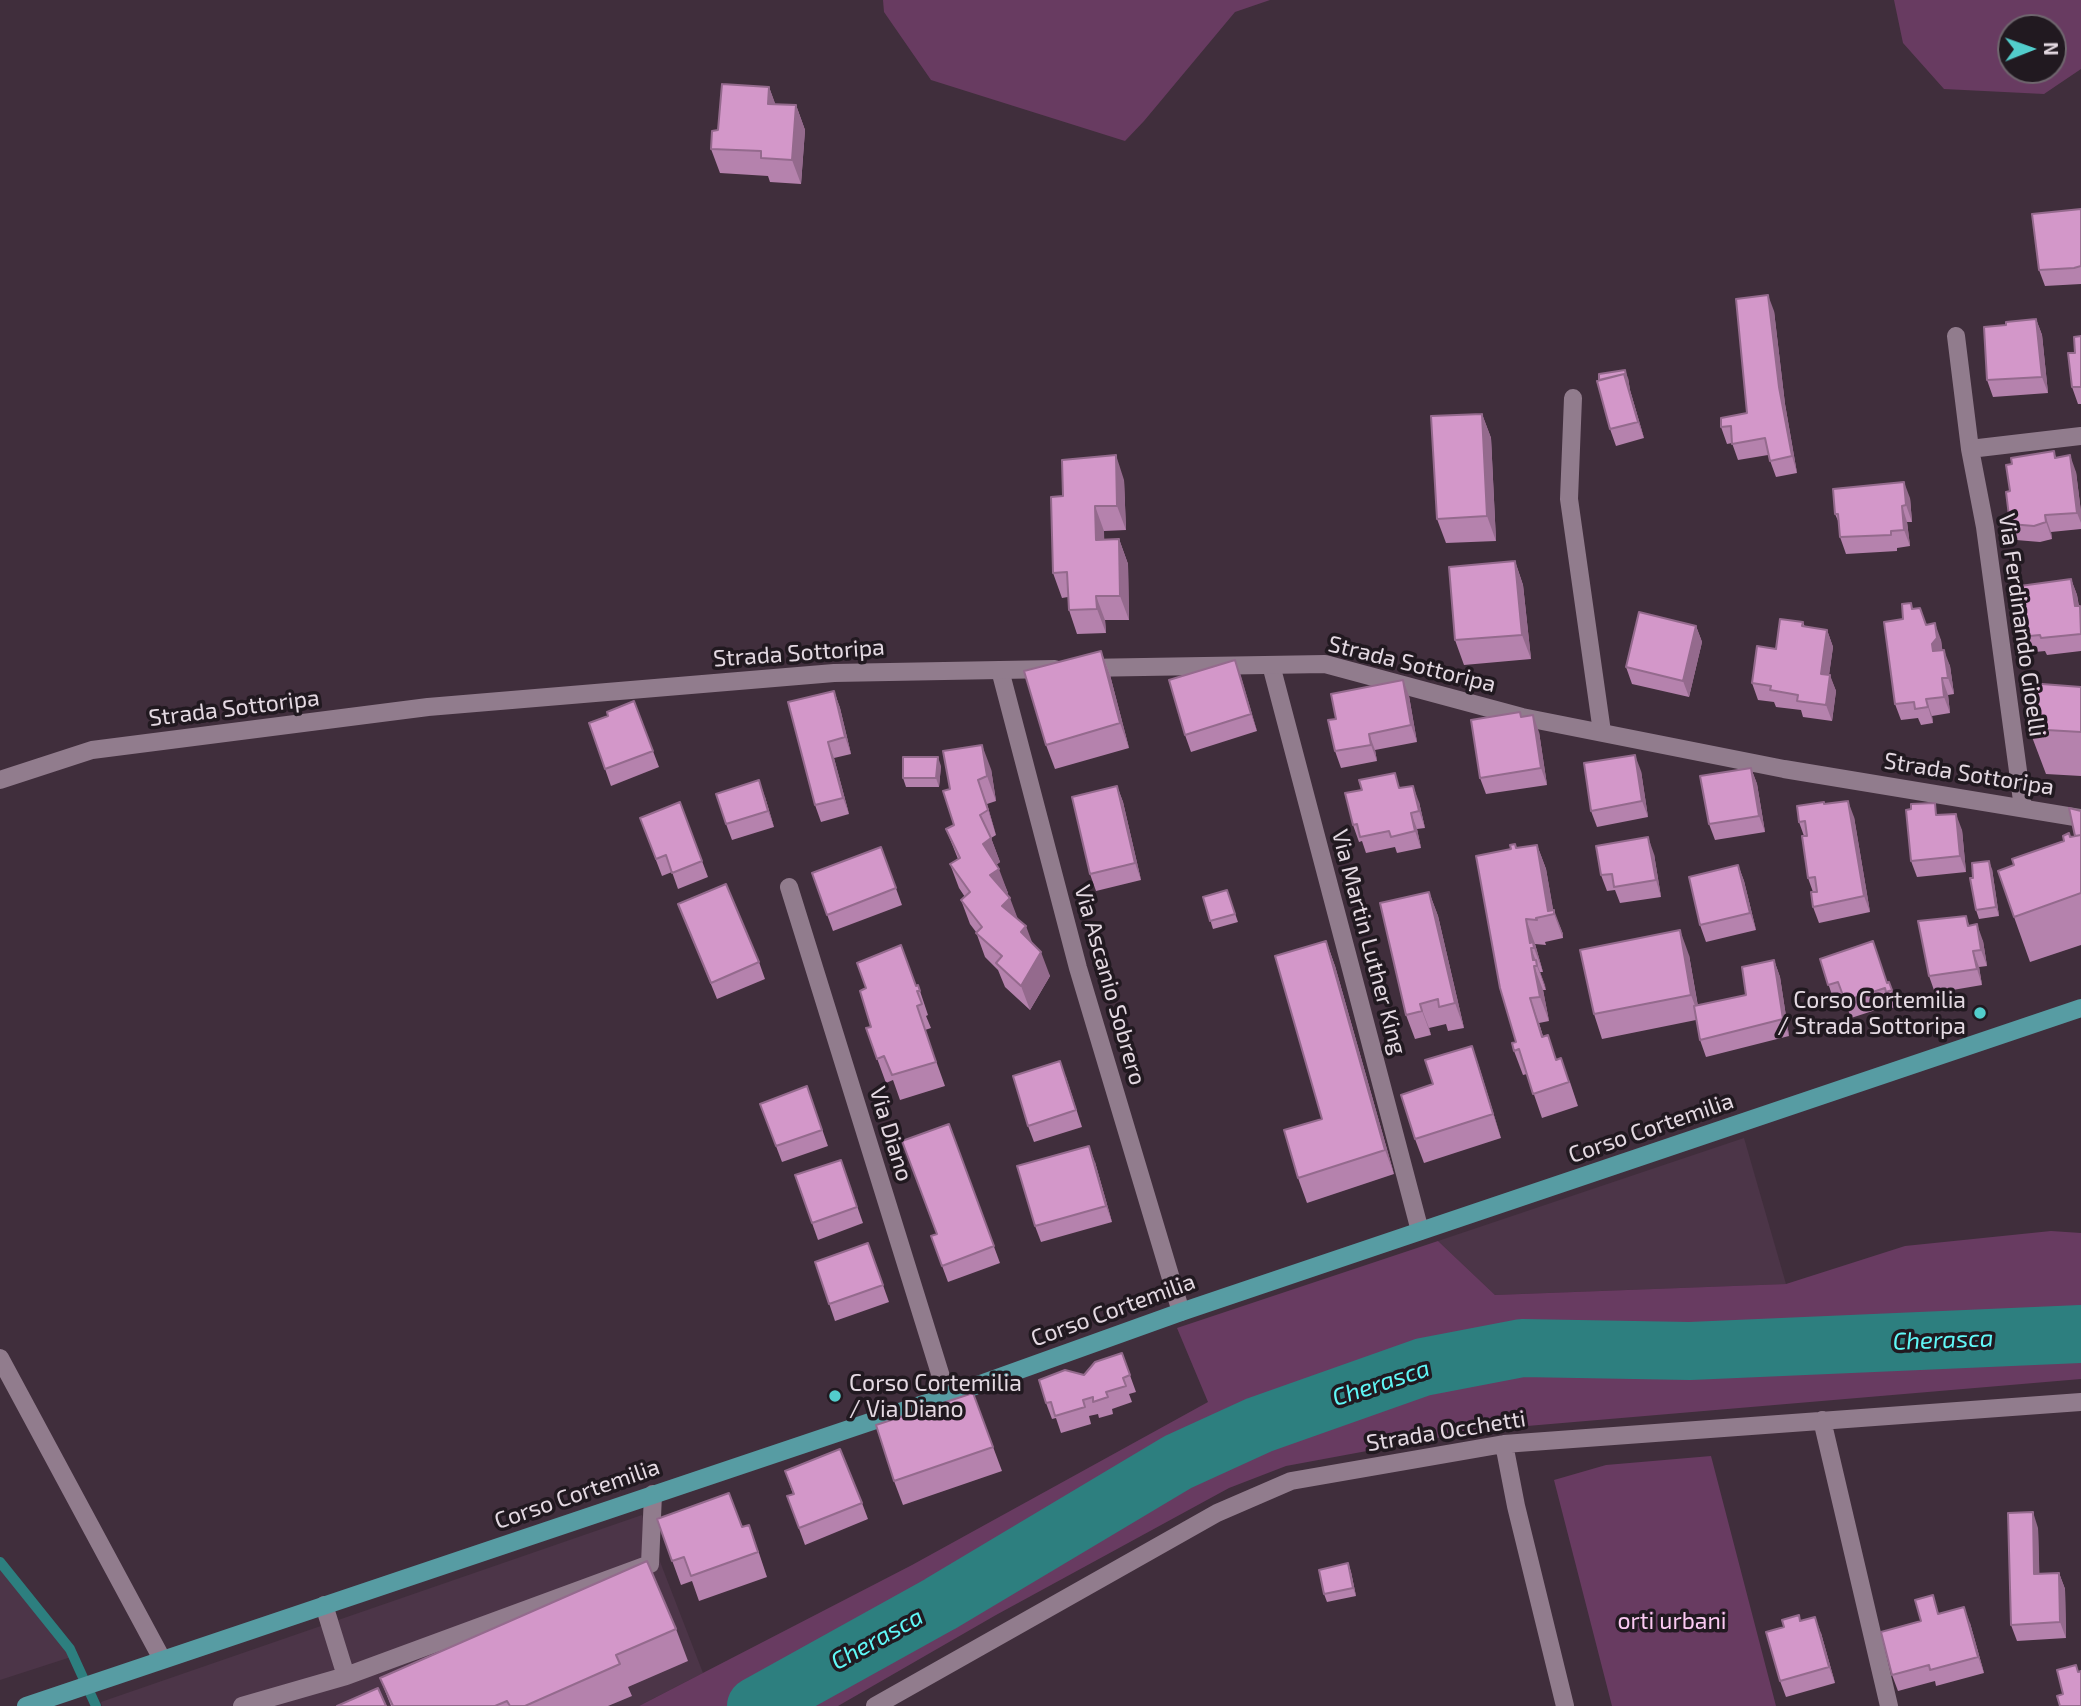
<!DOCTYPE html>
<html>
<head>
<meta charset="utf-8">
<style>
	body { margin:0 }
	#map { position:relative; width:2081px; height:1706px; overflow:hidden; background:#402e3c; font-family:"Exo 2",sans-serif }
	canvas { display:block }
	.north { position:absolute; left:1997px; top:14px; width:70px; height:70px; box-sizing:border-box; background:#211920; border:2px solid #6f666e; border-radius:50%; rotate:89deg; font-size:19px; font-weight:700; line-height:28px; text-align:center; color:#e4d9e2 }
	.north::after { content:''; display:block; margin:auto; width:24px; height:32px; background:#52cdcc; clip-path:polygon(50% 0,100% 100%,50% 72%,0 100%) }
</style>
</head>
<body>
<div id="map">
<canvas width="2081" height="1706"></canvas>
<div class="north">N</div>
</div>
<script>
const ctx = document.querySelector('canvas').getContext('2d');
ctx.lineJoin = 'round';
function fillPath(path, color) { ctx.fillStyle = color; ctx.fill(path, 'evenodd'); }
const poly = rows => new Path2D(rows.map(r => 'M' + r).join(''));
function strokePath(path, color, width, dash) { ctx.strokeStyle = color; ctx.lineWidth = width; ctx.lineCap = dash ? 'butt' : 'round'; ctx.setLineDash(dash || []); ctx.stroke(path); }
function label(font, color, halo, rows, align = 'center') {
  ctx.font = font + ' "Exo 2",sans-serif'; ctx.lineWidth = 7; ctx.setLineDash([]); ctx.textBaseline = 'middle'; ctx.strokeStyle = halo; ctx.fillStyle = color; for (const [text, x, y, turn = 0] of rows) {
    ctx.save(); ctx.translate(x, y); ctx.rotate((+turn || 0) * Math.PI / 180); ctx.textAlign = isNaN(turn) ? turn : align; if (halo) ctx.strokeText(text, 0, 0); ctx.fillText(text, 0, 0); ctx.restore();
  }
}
const built = poly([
	[1744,1138,1786,1284,1495,1295,1438,1241],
	[642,1515,703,1673,639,1706,102,1706,101,1702],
	[0,1564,71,1657,0,1680]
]);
const green = poly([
	[883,0,1270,0,1235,12,1144,121,1125,141,931,80,884,12],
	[1894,0,2081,0,2081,69,2044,94,1944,89,1903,43],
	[2011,28,2053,28,2053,70,2011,70],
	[2051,1231,2081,1233,2081,1379,1480,1430,1286,1466,1229,1488,996,1615,838,1706,639,1706,912,1565,1208,1402,1177,1328,1438,1241,1495,1295,1786,1284,1905,1246],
	[1711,1456,1776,1706,1612,1706,1554,1480,1606,1465]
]);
const stream = poly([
	[0,1562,70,1649,96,1706]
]);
const river = poly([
	[756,1706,940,1604,1178,1462,1259,1425,1423,1367,1522,1348,1690,1351,2081,1334]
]);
const lane = poly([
	[324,1605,346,1676,650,1564,653,1494],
	[242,1706,346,1676]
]);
const street = poly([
	[1956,336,1970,449,1985,527,2023,808],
	[1573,398,1569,499,1602,732],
	[1970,449,2081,436],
	[1271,665,1420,1231],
	[1000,670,1078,968,1181,1312],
	[789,887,947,1396],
	[0,1358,162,1659],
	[1822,1420,1889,1706],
	[1504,1444,1516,1506,1565,1706],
	[875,1706,1217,1513,1291,1481,1504,1444,2081,1402]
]);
const secondary = poly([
	[1083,668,1325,664,1522,717,1784,769,2081,818],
	[0,780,92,750,428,707,834,673,1055,669]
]);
const primary = poly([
	[26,1706,947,1396,1181,1312,2081,1008]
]);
const wall = poly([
	[769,87,775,104,796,105,805,130,801,184,770,182,768,176,720,173,711,149,718,130],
	[2081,209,2081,284,2045,286,2039,270],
	[1774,311,1785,404,1797,473,1776,477,1768,455,1738,460,1732,443,1727,444,1721,427,1747,413],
	[2036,319,2042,335,2048,393,1993,397,1987,380,2006,325],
	[2081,336,2081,404,2078,404,2072,387,2075,353],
	[1628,378,1630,390,1644,438,1616,446,1610,429],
	[1482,414,1491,438,1496,541,1446,543,1437,519],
	[2054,451,2056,458,2076,472,2081,512,2081,529,2051,532,2052,539,2040,542,2016,540,2010,524,2012,464],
	[1124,480,1126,530,1104,531,1104,540,1119,539,1128,564,1129,620,1105,620,1106,633,1077,634,1069,610,1068,597,1062,598,1053,573,1063,496],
	[1910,498,1912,522,1907,522,1910,546,1897,548,1897,551,1846,554,1840,537,1839,523,1835,514],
	[1515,561,1523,585,1531,659,1464,665,1455,640],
	[2071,579,2077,595,2079,606,2081,608,2081,651,2047,655,2045,651,2025,653,2019,637,2021,601],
	[1913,609,1941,640,1942,650,1950,666,1954,694,1948,695,1950,713,1932,716,1933,723,1921,725,1918,718,1901,720,1895,704,1903,619],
	[1803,622,1805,627,1827,630,1833,647,1829,674,1836,691,1832,721,1803,717,1801,710,1776,707,1774,702,1758,700,1752,683],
	[1696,626,1702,642,1689,697,1632,684,1626,667],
	[1101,651,1110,675,1129,748,1055,769,1046,745],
	[1235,660,1257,731,1191,752,1185,735],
	[2081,687,2081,776,2046,774,2029,729],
	[834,691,840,708,851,754,834,758,849,814,821,822,815,805],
	[1409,696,1417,742,1375,750,1377,761,1341,768,1335,751],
	[634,701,659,767,611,786,589,723,608,716],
	[1539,732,1547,785,1486,794,1480,778],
	[941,766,939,787,906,787,903,778],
	[1751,768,1757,784,1765,832,1715,840,1709,824],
	[991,769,996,801,987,804,996,835,991,838,1000,862,996,865,1008,893,1007,894,1018,920,1050,976,1030,1010,1005,987,998,970,985,957,976,932,970,924,961,900,965,897,959,888,950,864,958,859,946,829,954,825,950,789],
	[1641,771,1648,817,1597,827,1591,811],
	[1117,786,1123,802,1141,880,1096,891,1090,874],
	[1400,788,1419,802,1425,828,1417,829,1421,848,1397,853,1395,847,1366,853,1362,841,1359,842,1353,825],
	[765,797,774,827,732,840,726,824],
	[680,802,708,877,678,889,672,872,662,876,640,818],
	[1825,804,1854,817,1870,912,1819,923,1813,907,1813,892,1808,878,1804,836,1799,822],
	[2081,811,2081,945,2030,962,2014,917,2014,865,2064,841,2069,833,2070,837,2075,836],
	[1940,815,1962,830,1966,872,1917,877,1911,861],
	[1537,845,1546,869,1553,910,1563,934,1563,938,1545,942,1546,945,1535,944,1543,972,1540,972,1546,990,1543,990,1549,1021,1539,1023,1543,1036,1570,1082,1578,1106,1542,1118,1527,1074,1523,1075,1514,1051,1516,1042,1516,848],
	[881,847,902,905,833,931,812,873],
	[1654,854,1661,897,1620,903,1615,890,1607,891,1601,875],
	[1738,865,1744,881,1756,930,1706,942,1700,925],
	[1992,869,1999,916,1979,919,1976,910,1973,878],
	[1227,890,1238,922,1213,929,1203,897],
	[1429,892,1438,916,1464,1028,1448,1031,1446,1024,1429,1028,1431,1035,1415,1039,1406,1015],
	[678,904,759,962,765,979,717,999],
	[1966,916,1969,925,1983,941,1987,966,1979,967,1982,985,1935,993,1929,976],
	[1326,941,1335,966,1394,1174,1307,1203,1298,1178,1322,1119],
	[1689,955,1698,1006,1746,995,1774,960,1780,977,1789,1036,1706,1057,1700,1040,1696,1020,1602,1039,1594,1014],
	[1820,959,1889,982,1898,1006,1892,1008,1891,1005,1851,1018,1844,998,1834,1001],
	[918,985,928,1015,926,1016,931,1028,925,1030,945,1086,900,1100,893,1080,886,1083,866,1028,871,1027],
	[1472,1046,1480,1070,1501,1138,1424,1163,1415,1139,1433,1084],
	[1066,1077,1082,1127,1034,1142,1028,1126],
	[807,1086,828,1146,782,1162,760,1104],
	[949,1124,1000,1263,948,1282,931,1236,937,1234],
	[841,1160,863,1223,818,1240,795,1175],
	[1095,1162,1112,1222,1041,1242,1035,1226],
	[868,1243,889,1302,835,1321,815,1262],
	[1122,1353,1136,1392,1129,1394,1132,1402,1112,1409,1113,1414,1099,1418,1098,1414,1089,1416,1091,1424,1061,1433,1056,1418,1052,1419,1046,1403,1084,1375],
	[973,1393,1002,1471,903,1505,894,1481],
	[785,1471,862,1503,868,1519,805,1545,787,1496,793,1494],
	[657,1519,742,1527,758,1550,767,1577,699,1601,692,1581,681,1585],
	[2038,1528,2039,1574,2059,1573,2065,1589,2066,1638,2017,1641,2011,1625],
	[1348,1563,1351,1572,1356,1596,1327,1602,1324,1594],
	[1939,1614,1970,1623,1984,1673,1936,1686,1935,1681,1898,1691,1892,1675,1921,1621],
	[1801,1621,1821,1633,1835,1683,1786,1697,1780,1681],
	[676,1629,688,1661,628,1687,632,1696,608,1706,391,1706,380,1678]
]);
const shadedWall = poly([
	[769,87,778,111,768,104],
	[796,105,805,130,801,184,792,160],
	[1768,295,1774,311,1785,404,1797,473,1792,456,1779,387],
	[2036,319,2042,335,2048,393,2042,377],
	[1625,370,1628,378,1630,390,1644,438,1638,422,1624,374],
	[1482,414,1491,438,1496,541,1487,516],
	[1116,455,1124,480,1126,530,1117,506],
	[2070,455,2076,472,2081,512,2081,523,2077,513],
	[1904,482,1910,498,1912,522,1906,505],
	[1095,506,1104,531,1105,564,1096,540],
	[1902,506,1907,522,1910,546,1904,530],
	[2045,515,2051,532,2052,539,2046,522],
	[1119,539,1128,564,1129,620,1120,596],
	[1515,561,1523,585,1531,659,1522,635],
	[2071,579,2077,595,2081,623,2075,606],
	[1096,596,1105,620,1106,633,1097,609],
	[1935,623,1941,640,1943,654,1933,651,1932,644],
	[1696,626,1702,642,1689,697,1683,681],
	[1827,630,1833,647,1827,690,1821,674],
	[1944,650,1950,666,1954,694,1948,678],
	[1101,651,1110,675,1129,748,1120,723],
	[1235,660,1241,676,1257,731,1251,714],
	[1830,675,1836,691,1832,721,1826,705],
	[1942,678,1948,695,1950,713,1944,697],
	[1403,680,1409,696,1417,742,1411,725],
	[834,691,840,708,851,754,845,737],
	[1926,699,1932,716,1933,723,1928,707],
	[1533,715,1539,732,1547,785,1541,768],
	[1369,734,1375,750,1377,761,1371,745],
	[828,742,834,758,849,814,843,798],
	[982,745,991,769,996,801,987,776],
	[1635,755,1641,771,1648,817,1642,801],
	[938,757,941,766,939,787,936,778],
	[1751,768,1757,784,1765,832,1759,816],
	[759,780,765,797,774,827,768,811],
	[978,780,987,804,996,835,988,810],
	[1117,786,1123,802,1141,880,1135,863],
	[1413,786,1419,802,1425,828,1419,811],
	[1848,801,1854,817,1870,912,1864,896],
	[1411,813,1417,829,1421,848,1415,831],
	[1956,814,1962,830,1966,872,1960,856],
	[1648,837,1654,854,1661,897,1656,880],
	[991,838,1000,862,992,868,983,844],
	[1537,845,1546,869,1554,914,1548,911],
	[1989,861,1992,869,1999,916,1996,907],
	[1738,865,1744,881,1756,930,1750,913],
	[999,869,1008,893,999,899,990,875],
	[1429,892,1438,916,1464,1028,1455,1003],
	[1010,898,1019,922,1002,906],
	[1554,910,1563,934,1563,938,1554,914],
	[1526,919,1535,944,1543,972,1534,948,1530,943],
	[1977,924,1983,941,1987,966,1981,950],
	[1026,926,1035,950,1021,932],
	[1680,930,1689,955,1700,1019,1691,995],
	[1326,941,1335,966,1394,1174,1385,1150],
	[1531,948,1545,985,1546,990,1537,966,1533,960],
	[1973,951,1979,967,1982,985,1977,969],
	[1041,952,1050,976,1030,1010,1021,986],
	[1774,960,1780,977,1789,1036,1783,1019],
	[1534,966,1543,990,1549,1021,1540,997],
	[1530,998,1539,1023,1550,1061,1542,1037],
	[1420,1004,1429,1028,1431,1035,1422,1011],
	[1472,1046,1480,1070,1501,1138,1493,1114],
	[1089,1146,1095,1162,1112,1222,1106,1206],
	[2033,1512,2038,1528,2040,1591,2034,1574],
	[1348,1563,1351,1572,1356,1596,1353,1588],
	[2059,1573,2065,1589,2066,1638,2060,1622],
	[1964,1607,1970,1623,1984,1673,1978,1657],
	[1815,1617,1821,1633,1835,1683,1829,1667]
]);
const building = poly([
	[722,84,769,87,768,104,796,105,792,160,761,158,761,151,711,149,712,131,718,130,722,84],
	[2081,209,2081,266,2074,268,2039,270,2032,214,2081,209],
	[1768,295,1779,387,1792,456,1770,461,1765,438,1732,444,1731,426,1721,427,1721,418,1747,413,1736,299,1768,295],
	[2036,319,2042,377,1987,380,1984,327,2006,325,2006,322,2036,319],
	[2081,336,2081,387,2072,387,2068,353,2075,353,2074,337,2081,336],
	[1625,370,1627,382,1624,374,1599,380,1599,374,1625,370],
	[1624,374,1638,422,1610,429,1597,381,1624,374],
	[1482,414,1487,516,1437,519,1431,416,1482,414],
	[2054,451,2055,458,2070,455,2077,513,2045,515,2046,522,2034,526,2010,524,2006,492,2010,491,2006,465,2012,464,2011,458,2054,451],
	[1116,455,1117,506,1095,506,1096,540,1119,539,1120,596,1096,596,1097,609,1069,610,1067,572,1053,573,1051,497,1063,496,1062,460,1116,455],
	[1904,482,1906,505,1902,506,1904,530,1891,531,1891,535,1840,537,1838,514,1835,514,1833,489,1904,482],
	[1515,561,1522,635,1455,640,1449,567,1515,561],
	[2071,579,2075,606,2080,606,2081,634,2041,638,2040,635,2019,637,2016,602,2021,601,2020,586,2071,579],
	[1911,603,1912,609,1920,608,1926,625,1935,623,1937,638,1932,644,1933,651,1944,650,1948,678,1942,678,1944,697,1926,699,1928,707,1915,709,1914,702,1895,704,1884,622,1903,619,1902,604,1911,603],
	[1639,612,1696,626,1683,681,1626,667,1639,612],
	[1780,619,1803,622,1802,626,1827,630,1821,674,1830,675,1826,705,1797,701,1798,695,1770,690,1771,686,1752,683,1757,646,1776,649,1780,619],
	[1101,651,1120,723,1046,745,1024,671,1101,651],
	[1235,660,1251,714,1185,735,1169,680,1235,660],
	[1403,680,1411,725,1369,734,1371,745,1335,751,1328,720,1336,719,1331,694,1403,680],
	[2029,683,2081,687,2081,732,2029,729,2029,683],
	[834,691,845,737,828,742,843,798,815,805,788,702,834,691],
	[634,701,653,751,605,769,589,723,608,716,607,712,634,701],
	[1520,712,1521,717,1533,715,1541,768,1480,778,1471,720,1520,712],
	[982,745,987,776,978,780,988,810,980,815,991,838,983,844,999,869,990,875,1010,898,1002,906,1026,926,1021,932,1041,952,1021,986,996,963,1002,956,976,933,982,927,961,900,970,892,950,864,960,858,946,829,954,825,943,791,950,789,943,751,982,745],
	[1635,755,1642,801,1591,811,1584,763,1635,755],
	[903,757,938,757,936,778,903,778,903,757],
	[1751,768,1759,816,1709,824,1700,776,1751,768],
	[1395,773,1399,788,1413,786,1419,811,1411,813,1415,831,1391,837,1389,831,1360,837,1357,824,1353,825,1345,793,1362,790,1359,780,1395,773],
	[759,780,768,811,726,824,716,794,759,780],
	[1117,786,1135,863,1090,874,1072,797,1117,786],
	[1848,801,1864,896,1813,907,1811,892,1817,892,1815,877,1808,878,1802,836,1807,836,1805,821,1799,822,1797,806,1824,802,1824,804,1848,801],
	[680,802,702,861,672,873,666,855,656,859,640,818,680,802],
	[1935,803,1936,815,1956,814,1960,856,1911,861,1906,810,1911,809,1911,804,1935,803],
	[2069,808,2081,811,2081,835,2075,836,2069,808],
	[2069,833,2070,837,2081,835,2081,893,2014,917,1998,871,2014,865,2012,859,2064,841,2063,836,2069,833],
	[1648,837,1656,880,1614,887,1612,874,1601,875,1596,846,1648,837],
	[1515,844,1516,848,1537,845,1548,911,1554,910,1554,914,1536,918,1537,920,1526,919,1530,943,1533,942,1534,948,1531,948,1533,960,1536,960,1537,966,1534,966,1540,997,1530,998,1542,1037,1548,1035,1556,1060,1561,1058,1569,1082,1533,1094,1519,1049,1514,1051,1512,1043,1516,1042,1500,988,1476,856,1511,849,1510,845,1515,844],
	[881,847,896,888,827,915,812,873,881,847],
	[1989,861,1996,907,1976,910,1970,878,1973,878,1972,863,1989,861],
	[1738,865,1750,913,1700,925,1689,877,1738,865],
	[726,884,759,962,711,983,678,904,726,884],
	[1227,890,1235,914,1210,921,1203,897,1227,890],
	[1429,892,1455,1003,1439,1007,1438,999,1420,1004,1422,1011,1406,1015,1380,903,1429,892],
	[1966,916,1968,926,1977,924,1981,950,1973,951,1977,969,1929,976,1918,921,1966,916],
	[1680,930,1691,995,1594,1014,1580,950,1680,930],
	[1326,941,1385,1150,1298,1178,1284,1130,1322,1119,1275,956,1326,941],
	[1873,941,1887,983,1889,982,1892,990,1886,992,1885,988,1845,1001,1838,982,1828,985,1820,959,1873,941],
	[901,945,916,986,918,985,920,991,917,991,922,1004,917,1006,936,1062,892,1075,884,1056,877,1059,866,1028,871,1027,860,991,866,988,857,963,901,945],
	[1774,960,1783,1019,1700,1040,1694,1006,1746,995,1742,967,1774,960],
	[1472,1046,1493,1114,1415,1139,1401,1095,1433,1084,1425,1060,1472,1046],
	[1060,1061,1076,1110,1028,1126,1013,1076,1060,1061],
	[807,1086,822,1130,776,1146,760,1104,807,1086],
	[949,1124,994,1246,942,1266,931,1236,937,1234,902,1141,949,1124],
	[1089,1146,1106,1206,1035,1226,1017,1166,1089,1146],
	[841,1160,857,1207,812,1223,795,1175,841,1160],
	[868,1243,883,1285,829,1304,815,1262,868,1243],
	[1122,1353,1130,1375,1123,1378,1126,1386,1106,1392,1108,1397,1093,1402,1093,1397,1083,1400,1085,1407,1055,1416,1051,1402,1046,1403,1039,1380,1065,1370,1084,1375,1095,1362,1122,1353],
	[973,1393,993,1447,894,1481,876,1425,973,1393],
	[840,1449,862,1503,799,1528,787,1496,794,1494,785,1471,840,1449],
	[729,1493,742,1527,749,1525,758,1552,691,1576,684,1557,672,1561,657,1519,729,1493],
	[2033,1512,2034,1574,2059,1573,2060,1622,2011,1625,2008,1513,2033,1512],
	[647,1561,676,1629,616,1655,620,1664,525,1706,510,1706,507,1701,495,1706,393,1706,380,1678,647,1561],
	[1348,1563,1353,1588,1324,1594,1319,1570,1348,1563],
	[1933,1595,1938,1614,1964,1607,1978,1657,1930,1670,1929,1665,1892,1675,1881,1632,1921,1621,1915,1600,1933,1595],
	[1799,1615,1800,1621,1815,1617,1829,1667,1780,1681,1766,1632,1784,1627,1782,1620,1799,1615],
	[2076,1665,2078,1672,2081,1671,2081,1706,2060,1706,2057,1696,2063,1694,2057,1670,2076,1665],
	[378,1688,386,1706,337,1706,378,1688]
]);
const markers = [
	[1980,1013,7,"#52cdcc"],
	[835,1396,7,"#52cdcc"]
];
const streetNames = [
	["Via Ferdinando Gioelli",2022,625,82],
	["Strada Sottoripa",799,653,-4],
	["Strada Sottoripa",1412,664,14],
	["Strada Sottoripa",234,708,-7],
	["Strada Sottoripa",1969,774,9],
	["Via Martin Luther King",1369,942,75],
	["Via Ascanio Sobrero",1110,985,74],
	["Corso Cortemilia",1651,1128,-19],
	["Via Diano",891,1134,73],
	["Corso Cortemilia",1113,1310,-20],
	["Strada Occhetti",1446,1431,-9],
	["Corso Cortemilia",577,1494,-19]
];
const poiNames = [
	["Corso Cortemilia",1966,1000],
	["/ Strada Sottoripa",1966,1026],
	["Corso Cortemilia",849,1383,"left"],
	["/ Via Diano",849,1409,"left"]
];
const parkNames = [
	["orti urbani",1672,1621]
];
const waterNames = [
	["Cherasca",1943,1340,-2],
	["Cherasca",1381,1383,-18],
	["Cherasca",877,1639,-29]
];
fillPath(built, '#4c3548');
fillPath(green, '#683b61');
strokePath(stream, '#2d7f7f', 10);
strokePath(river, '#2d7f7f', 58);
strokePath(lane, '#917c8d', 18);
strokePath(street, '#917c8d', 18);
strokePath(secondary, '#917c8d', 18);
strokePath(primary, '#579ca3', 18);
fillPath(wall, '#b582ad');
fillPath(shadedWall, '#946a8d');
fillPath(building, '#d397c9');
strokePath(building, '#946a8d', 2);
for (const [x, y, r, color] of markers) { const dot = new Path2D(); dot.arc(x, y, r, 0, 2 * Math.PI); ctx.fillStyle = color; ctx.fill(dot); strokePath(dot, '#211920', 2.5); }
label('23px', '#e4d9e2', '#211920', streetNames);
label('23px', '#e4d9e2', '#211920', poiNames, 'right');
label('23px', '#fbcaf2', '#211920', parkNames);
label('italic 24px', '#60f8f7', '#211920', waterNames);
</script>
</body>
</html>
